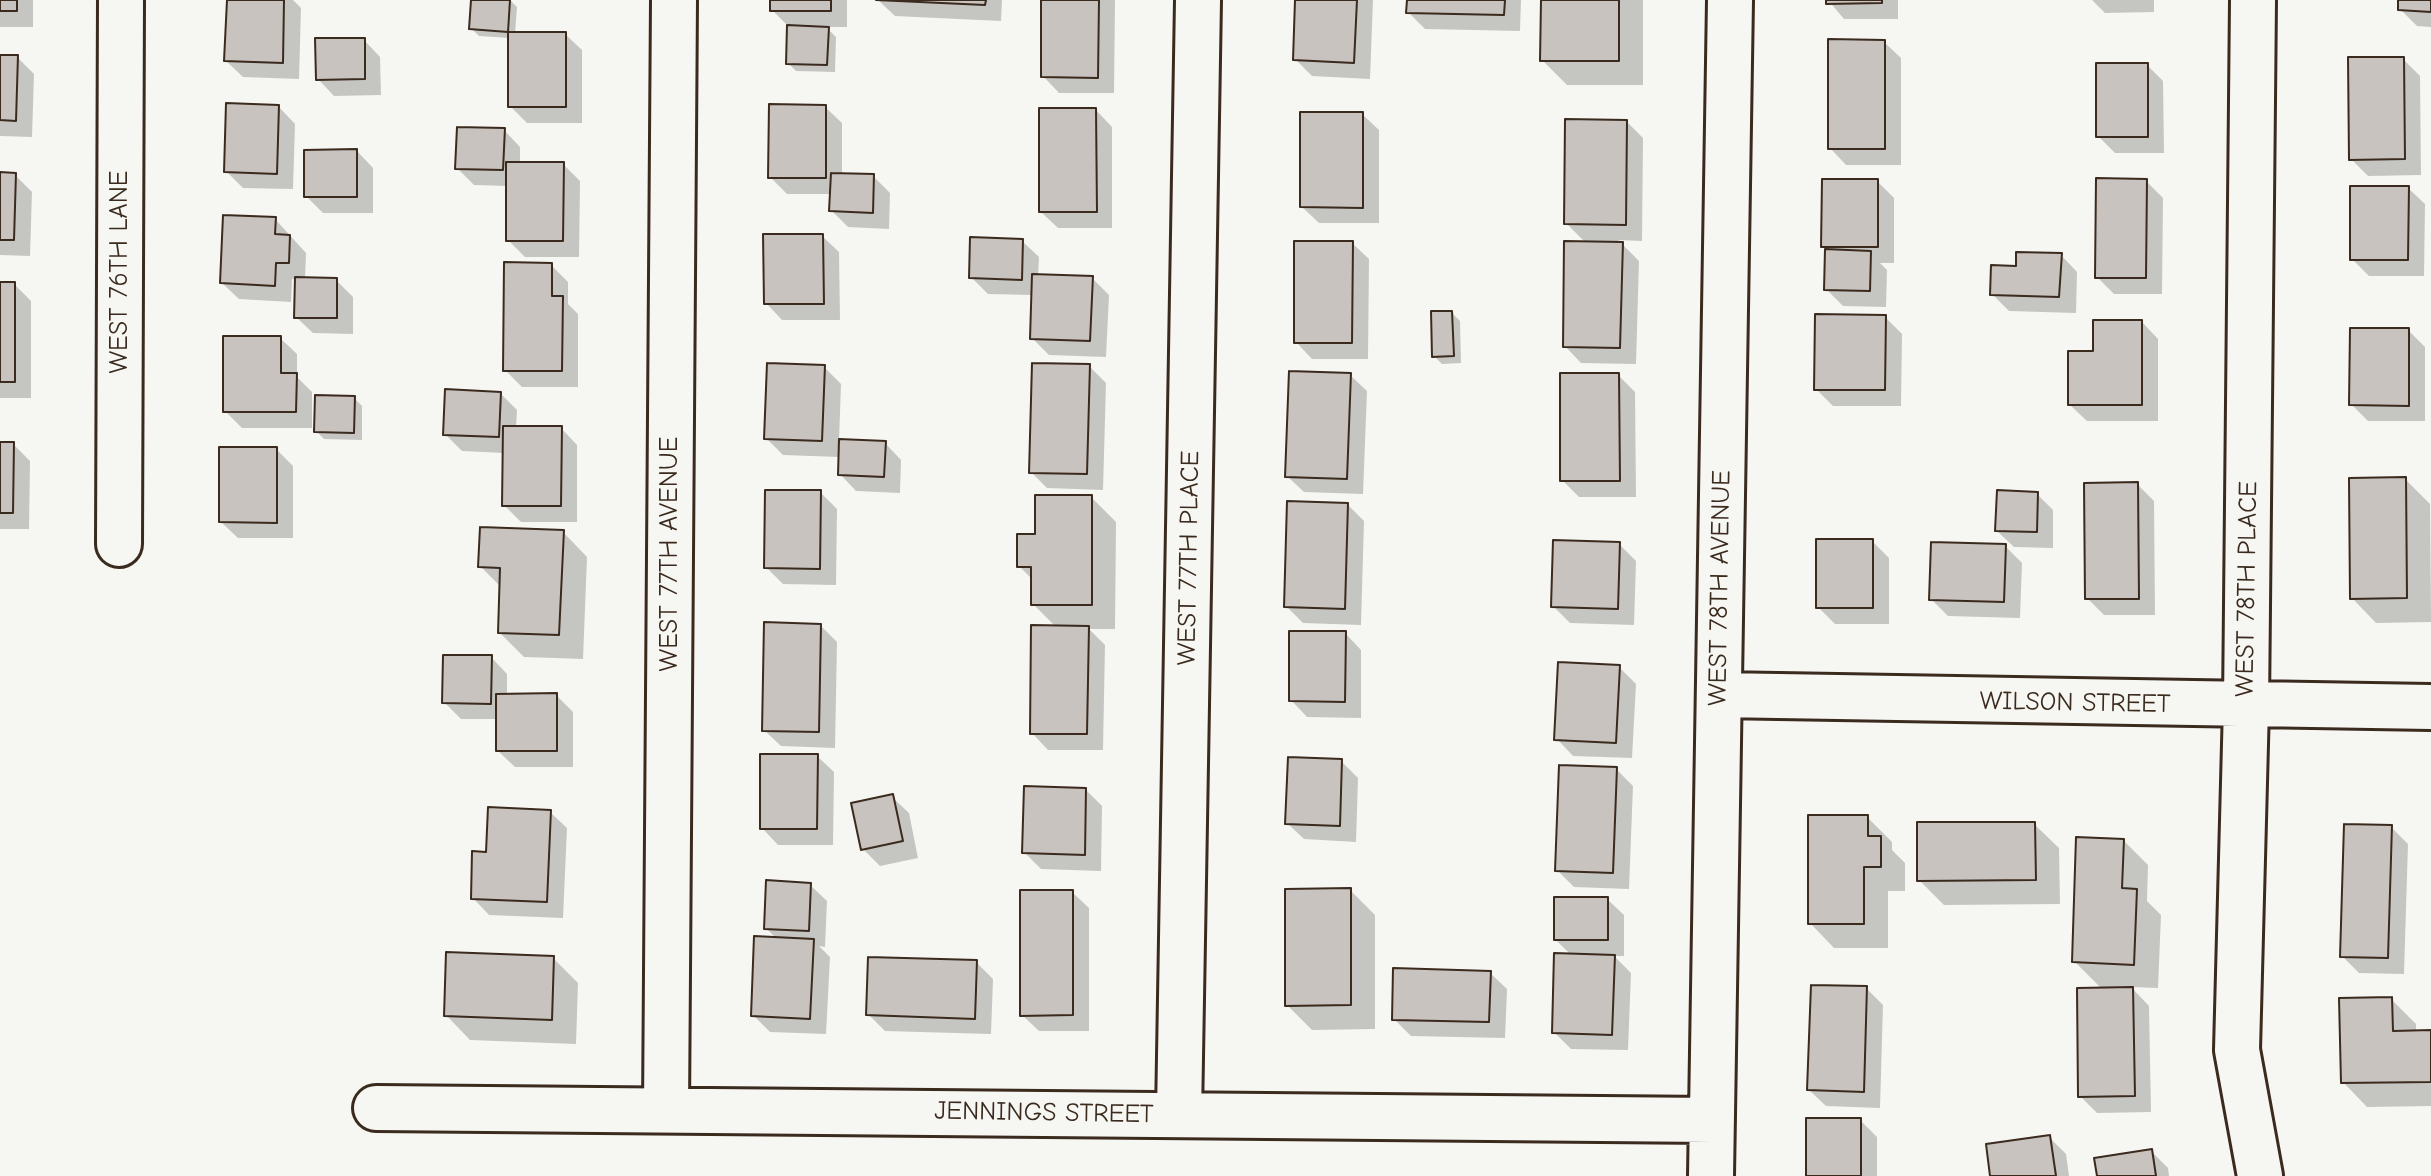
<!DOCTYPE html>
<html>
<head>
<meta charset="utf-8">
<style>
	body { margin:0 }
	canvas { display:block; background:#f6f6f2 }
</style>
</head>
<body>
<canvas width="2431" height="1176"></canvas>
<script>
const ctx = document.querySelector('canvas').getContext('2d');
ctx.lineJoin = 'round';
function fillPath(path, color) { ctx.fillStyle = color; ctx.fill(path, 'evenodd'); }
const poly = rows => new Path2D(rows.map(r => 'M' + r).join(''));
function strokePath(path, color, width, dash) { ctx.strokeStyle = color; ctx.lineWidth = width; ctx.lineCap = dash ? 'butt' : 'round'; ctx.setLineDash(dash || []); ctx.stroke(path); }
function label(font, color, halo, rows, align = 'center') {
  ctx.font = font + ' "Comic Neue",sans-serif'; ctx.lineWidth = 6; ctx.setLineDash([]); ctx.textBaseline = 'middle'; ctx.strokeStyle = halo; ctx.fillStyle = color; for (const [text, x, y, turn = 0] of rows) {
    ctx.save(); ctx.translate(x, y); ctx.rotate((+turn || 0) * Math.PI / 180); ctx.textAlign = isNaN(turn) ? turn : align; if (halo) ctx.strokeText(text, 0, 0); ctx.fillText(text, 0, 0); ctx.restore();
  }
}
const shadow = poly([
	[0,0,33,0,33,27,0,27],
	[229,0,293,0,301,8,299,79,243,77,226,61],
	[473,0,510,0,517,7,515,34,565,34,582,50,582,123,527,123,510,106,510,38,479,36,471,28],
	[772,0,847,0,847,27,826,27,836,37,835,72,796,71,788,63,789,27,772,10],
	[878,0,1002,0,1001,21,895,16],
	[1043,0,1115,0,1114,93,1059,93,1043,76],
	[1297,0,1373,0,1370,79,1312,76,1295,59],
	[1409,0,1521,0,1520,31,1425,29,1408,12],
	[1543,0,1643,0,1643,85,1567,85,1542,60],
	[1828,0,1898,0,1898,19,1844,19],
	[2092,0,2154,0,2154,12,2105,13],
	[2400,0,2431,0,2431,27,2417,26,2400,9],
	[364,40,380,57,381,95,334,96,318,79],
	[1884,42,1901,58,1901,165,1846,165,1830,148],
	[0,57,17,57,34,74,32,137,0,136],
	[2403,59,2420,76,2421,175,2368,176,2351,159],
	[2147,65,2163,81,2164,153,2115,153,2098,136],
	[279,107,295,124,293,189,243,188,226,171],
	[825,107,842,123,842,175,873,176,890,193,889,229,848,227,831,210,832,194,787,194,770,177],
	[1096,110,1112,127,1112,228,1058,228,1041,212],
	[1362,114,1379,130,1379,223,1319,223,1302,207],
	[1627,122,1643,138,1642,241,1618,240,1639,261,1636,364,1581,363,1565,346,1586,243,1566,223],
	[504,130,520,147,520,164,563,164,580,181,579,257,525,257,508,240,508,186,474,185,457,168],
	[357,151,373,168,373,213,323,213,306,196],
	[0,174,15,175,32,192,30,256,0,255],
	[1877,181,1894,198,1894,263,1880,263,1887,270,1886,307,1843,306,1826,289,1826,249,1823,246],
	[2146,181,2163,198,2162,294,2114,294,2097,277],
	[2408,188,2425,204,2424,276,2369,276,2352,259],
	[275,219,306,253,305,279,336,280,353,297,353,334,313,333,296,317,297,279,292,279,291,302,239,299,222,283],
	[822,236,839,252,840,320,782,320,766,303],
	[1022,241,1039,257,1038,276,1092,278,1109,295,1106,357,1049,355,1032,338,1033,295,988,294,971,277],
	[1352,243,1369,259,1368,359,1312,359,1296,342],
	[2061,255,2077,272,2076,313,2009,311,1992,294,2018,268],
	[551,265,568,282,568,304,578,314,578,387,522,387,505,370],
	[0,284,14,284,31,301,31,398,0,398],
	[1452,313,1460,321,1461,363,1442,364,1434,356],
	[1885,317,1902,334,1901,406,1833,406,1816,389],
	[2142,322,2158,339,2158,421,2087,421,2070,405,2095,353],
	[2408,330,2425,347,2425,421,2368,421,2351,404],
	[280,338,297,354,297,377,312,392,312,428,242,428,225,411],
	[1089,366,1106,383,1103,490,1047,488,1031,472],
	[824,367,841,384,839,441,885,443,901,460,900,493,856,491,840,474,840,457,783,455,766,438],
	[1350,375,1367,391,1363,494,1304,492,1287,476],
	[1618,375,1635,392,1636,497,1579,497,1562,480],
	[500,393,517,410,516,428,561,428,577,445,577,522,521,522,504,505,504,453,462,451,445,434],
	[354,398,362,406,362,440,324,439,316,431],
	[0,444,13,444,30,461,29,529,0,529],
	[276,449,293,466,293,538,238,538,221,522],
	[2405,479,2430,504,2431,622,2376,623,2352,598],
	[2137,484,2154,501,2155,615,2104,615,2087,598],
	[820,492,837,509,836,585,783,584,766,567],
	[2037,494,2053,510,2053,548,2014,547,1997,531],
	[1091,497,1116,522,1115,629,1089,629,1105,645,1103,750,1048,750,1032,733,1057,628,1033,604,1033,580,1019,566,1037,536],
	[1348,505,1364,521,1361,625,1303,623,1286,606],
	[563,532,587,557,583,659,524,657,500,633,501,587,480,566],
	[1872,541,1889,558,1889,624,1835,624,1818,607],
	[1619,544,1636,561,1634,625,1570,623,1553,606],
	[2005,546,2022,563,2020,618,1948,616,1931,599],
	[821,626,837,642,835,748,781,746,764,730],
	[1345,633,1361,650,1361,718,1307,717,1291,700],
	[491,657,507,674,507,696,556,695,573,712,573,767,515,767,498,751,498,719,461,719,444,702],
	[1619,667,1636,684,1632,758,1573,756,1557,739],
	[817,756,834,772,833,845,778,845,762,828],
	[1341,761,1358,778,1356,842,1304,839,1287,823],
	[1616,769,1633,786,1629,889,1574,887,1557,870],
	[1086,790,1102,806,1101,871,1041,869,1024,852],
	[892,797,909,813,918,858,880,866,863,849],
	[550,812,567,828,563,918,489,915,473,898,488,854],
	[1867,817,1892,842,1892,850,1905,863,1905,891,1888,891,1888,948,1834,948,1810,923],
	[2034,824,2059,848,2060,904,1944,905,1919,880],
	[2391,827,2408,844,2404,974,2359,973,2342,956],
	[2124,841,2148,865,2147,901,2161,915,2158,988,2131,987,2149,1006,2151,1112,2097,1113,2080,1096,2102,989,2074,961],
	[810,885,827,901,825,947,819,946,830,957,826,1034,770,1032,753,1015,777,939,766,928],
	[1350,890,1375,915,1375,1029,1312,1030,1287,1005],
	[1072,892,1089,908,1089,1031,1039,1031,1022,1015],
	[1607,899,1624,915,1624,956,1614,956,1631,973,1628,1050,1571,1049,1554,1032,1571,955,1556,940],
	[553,958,578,983,576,1044,470,1040,446,1015],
	[976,962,993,979,991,1034,885,1031,868,1014],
	[1490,973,1507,989,1505,1038,1411,1036,1394,1019],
	[1866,988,1883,1005,1880,1108,1826,1106,1809,1090],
	[2391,999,2416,1024,2416,1032,2431,1032,2431,1106,2367,1107,2343,1082],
	[1860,1120,1877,1137,1877,1176,1808,1176],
	[2049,1137,2066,1154,2069,1176,1992,1176],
	[2151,1151,2168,1168,2169,1176,2099,1176]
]);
const building = poly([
	[0,0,17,0,17,11,0,11,0,0],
	[227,0,284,0,283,63,224,61,227,0],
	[471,0,510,0,508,32,469,29,471,0],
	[770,0,831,0,831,11,770,11,770,0],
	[876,0,986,0,985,5,876,0],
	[1041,0,1099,0,1098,78,1041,77,1041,0],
	[1295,0,1357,0,1354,63,1293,60,1295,0],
	[1407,0,1505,0,1504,15,1406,13,1407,0],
	[1541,0,1619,0,1619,61,1540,61,1541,0],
	[1826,0,1882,0,1882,3,1826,4,1826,0],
	[2398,0,2431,0,2431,12,2398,10,2398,0],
	[787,25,829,27,827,65,786,64,787,25],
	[508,32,566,32,566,107,508,107,508,32],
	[315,38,365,38,365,79,316,80,315,38],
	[1828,39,1885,40,1885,149,1828,149,1828,39],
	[0,55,18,55,16,121,0,120,0,55],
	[2348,57,2404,57,2405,159,2349,160,2348,57],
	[2096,63,2148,63,2148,137,2096,137,2096,63],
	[226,103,279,105,277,174,224,172,226,103],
	[769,104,826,105,826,178,768,178,769,104],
	[1039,108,1096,108,1097,212,1039,212,1039,108],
	[1300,112,1363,112,1363,208,1300,207,1300,112],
	[1565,119,1627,120,1626,225,1564,224,1565,119],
	[457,127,505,128,503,170,455,169,457,127],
	[357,149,357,197,304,197,304,150,357,149],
	[506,162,564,162,563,241,506,241,506,162],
	[0,172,16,173,14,240,0,240,0,172],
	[831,173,874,174,873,213,829,211,831,173],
	[2096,178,2147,179,2146,278,2095,278,2096,178],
	[1822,179,1878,179,1878,247,1821,247,1822,179],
	[2350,186,2409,186,2408,260,2350,260,2350,186],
	[223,215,276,217,275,234,290,235,289,263,276,263,275,286,220,283,223,215],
	[763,234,823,234,824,304,764,304,763,234],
	[970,237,1023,239,1022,280,969,278,970,237],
	[1294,241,1353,241,1352,343,1294,343,1294,241],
	[1564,241,1623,242,1620,348,1563,347,1564,241],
	[1825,249,1871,251,1870,291,1824,290,1825,249],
	[2016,252,2062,253,2059,297,1990,295,1991,265,2016,266,2016,252],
	[504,262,552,263,552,296,563,296,562,371,503,371,504,262],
	[1032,274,1093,276,1090,341,1030,339,1032,274],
	[295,277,337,278,337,318,294,318,295,277],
	[0,282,15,282,15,382,0,382,0,282],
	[1431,311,1452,311,1454,356,1432,357,1431,311],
	[1815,314,1886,315,1885,390,1814,390,1815,314],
	[2093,320,2142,320,2142,405,2068,405,2068,351,2093,351,2093,320],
	[2350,328,2409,328,2409,406,2349,405,2350,328],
	[223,336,281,336,281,373,297,373,296,412,223,412,223,336],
	[767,363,825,365,822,441,764,439,767,363],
	[1032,363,1090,364,1087,474,1029,473,1032,363],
	[1289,371,1351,373,1347,479,1285,477,1289,371],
	[1560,373,1619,373,1620,481,1560,481,1560,373],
	[445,389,501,392,499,437,443,435,445,389],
	[315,395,355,396,354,433,314,432,315,395],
	[503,426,562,426,561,506,502,506,503,426],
	[839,439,886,441,884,477,838,475,839,439],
	[0,442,14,442,13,513,0,513,0,442],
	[219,447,277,447,277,523,219,522,219,447],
	[2406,477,2407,598,2350,599,2349,478,2406,477],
	[2138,482,2139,599,2085,599,2084,483,2138,482],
	[765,490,821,490,820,569,764,568,765,490],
	[1997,490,2038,492,2037,532,1995,531,1997,490],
	[1035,495,1092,495,1092,605,1031,605,1031,567,1017,567,1017,534,1035,534,1035,495],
	[1287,501,1348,503,1345,609,1284,607,1287,501],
	[480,527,564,530,559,635,498,633,500,568,478,567,480,527],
	[1816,539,1873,539,1873,608,1816,608,1816,539],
	[1553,540,1620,542,1618,609,1551,607,1553,540],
	[1931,542,2006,544,2004,602,1929,600,1931,542],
	[764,622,821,624,819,732,762,731,764,622],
	[1031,625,1089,626,1087,734,1030,734,1031,625],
	[1289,631,1346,631,1345,702,1289,701,1289,631],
	[443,655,492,655,491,704,442,703,443,655],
	[1558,662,1620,665,1616,743,1554,740,1558,662],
	[557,693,557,751,496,751,496,694,557,693],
	[760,754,818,754,817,829,760,829,760,754],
	[1288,757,1342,759,1340,826,1285,824,1288,757],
	[1559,765,1617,767,1613,873,1555,871,1559,765],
	[1024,786,1086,788,1085,855,1022,853,1024,786],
	[893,794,903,841,861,850,851,803,893,794],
	[488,807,551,810,547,902,471,899,472,851,486,852,488,807],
	[1808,815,1868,815,1868,836,1881,836,1881,867,1864,867,1864,924,1808,924,1808,815],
	[1917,822,2035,822,2036,880,1917,881,1917,822],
	[2344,824,2392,825,2388,958,2340,957,2344,824],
	[2076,837,2124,839,2122,888,2137,889,2134,965,2072,962,2076,837],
	[766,880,811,883,809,931,764,929,766,880],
	[1351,888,1351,1005,1285,1006,1285,889,1351,888],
	[1020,890,1073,890,1073,1015,1020,1016,1020,890],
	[1554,897,1608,897,1608,940,1554,940,1554,897],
	[754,936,814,939,810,1019,751,1016,754,936],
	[446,952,554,956,552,1020,444,1016,446,952],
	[1554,953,1615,955,1612,1035,1552,1033,1554,953],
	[868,957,977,960,975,1019,866,1015,868,957],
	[1393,968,1491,971,1489,1022,1392,1020,1393,968],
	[1811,985,1867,986,1864,1092,1807,1090,1811,985],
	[2133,987,2135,1096,2078,1097,2077,988,2133,987],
	[2392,997,2393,1031,2431,1030,2431,1082,2341,1083,2339,998,2392,997],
	[1806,1118,1861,1118,1861,1176,1806,1176,1806,1118],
	[2050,1135,2056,1176,1990,1176,1986,1144,2050,1135],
	[2152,1149,2156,1176,2097,1176,2094,1158,2152,1149]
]);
const minor = poly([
	[2253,0,2246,706,2237,1050,2260,1176],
	[119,544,121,0],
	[1719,695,2431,707],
	[376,1108,1712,1120],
	[666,1109,674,0],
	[1179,1115,1198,0],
	[1711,1176,1730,0]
]);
const streetNames = [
	["WEST 76TH LANE",120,272,-90],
	["WEST 77TH AVENUE",670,554,-90],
	["WEST 77TH PLACE",1189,558,-89],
	["WEST 78TH AVENUE",1720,588,-89],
	["WEST 78TH PLACE",2247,589,-89],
	["WILSON STREET",2075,703,1],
	["JENNINGS STREET",1044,1113,1]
];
fillPath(shadow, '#0003');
fillPath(building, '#c8c3be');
strokePath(building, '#3b2a1e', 2);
strokePath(minor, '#3b2a1e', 50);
strokePath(minor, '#f6f6f2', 44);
label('26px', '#3b2a1e', '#f6f6f2', streetNames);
</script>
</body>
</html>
